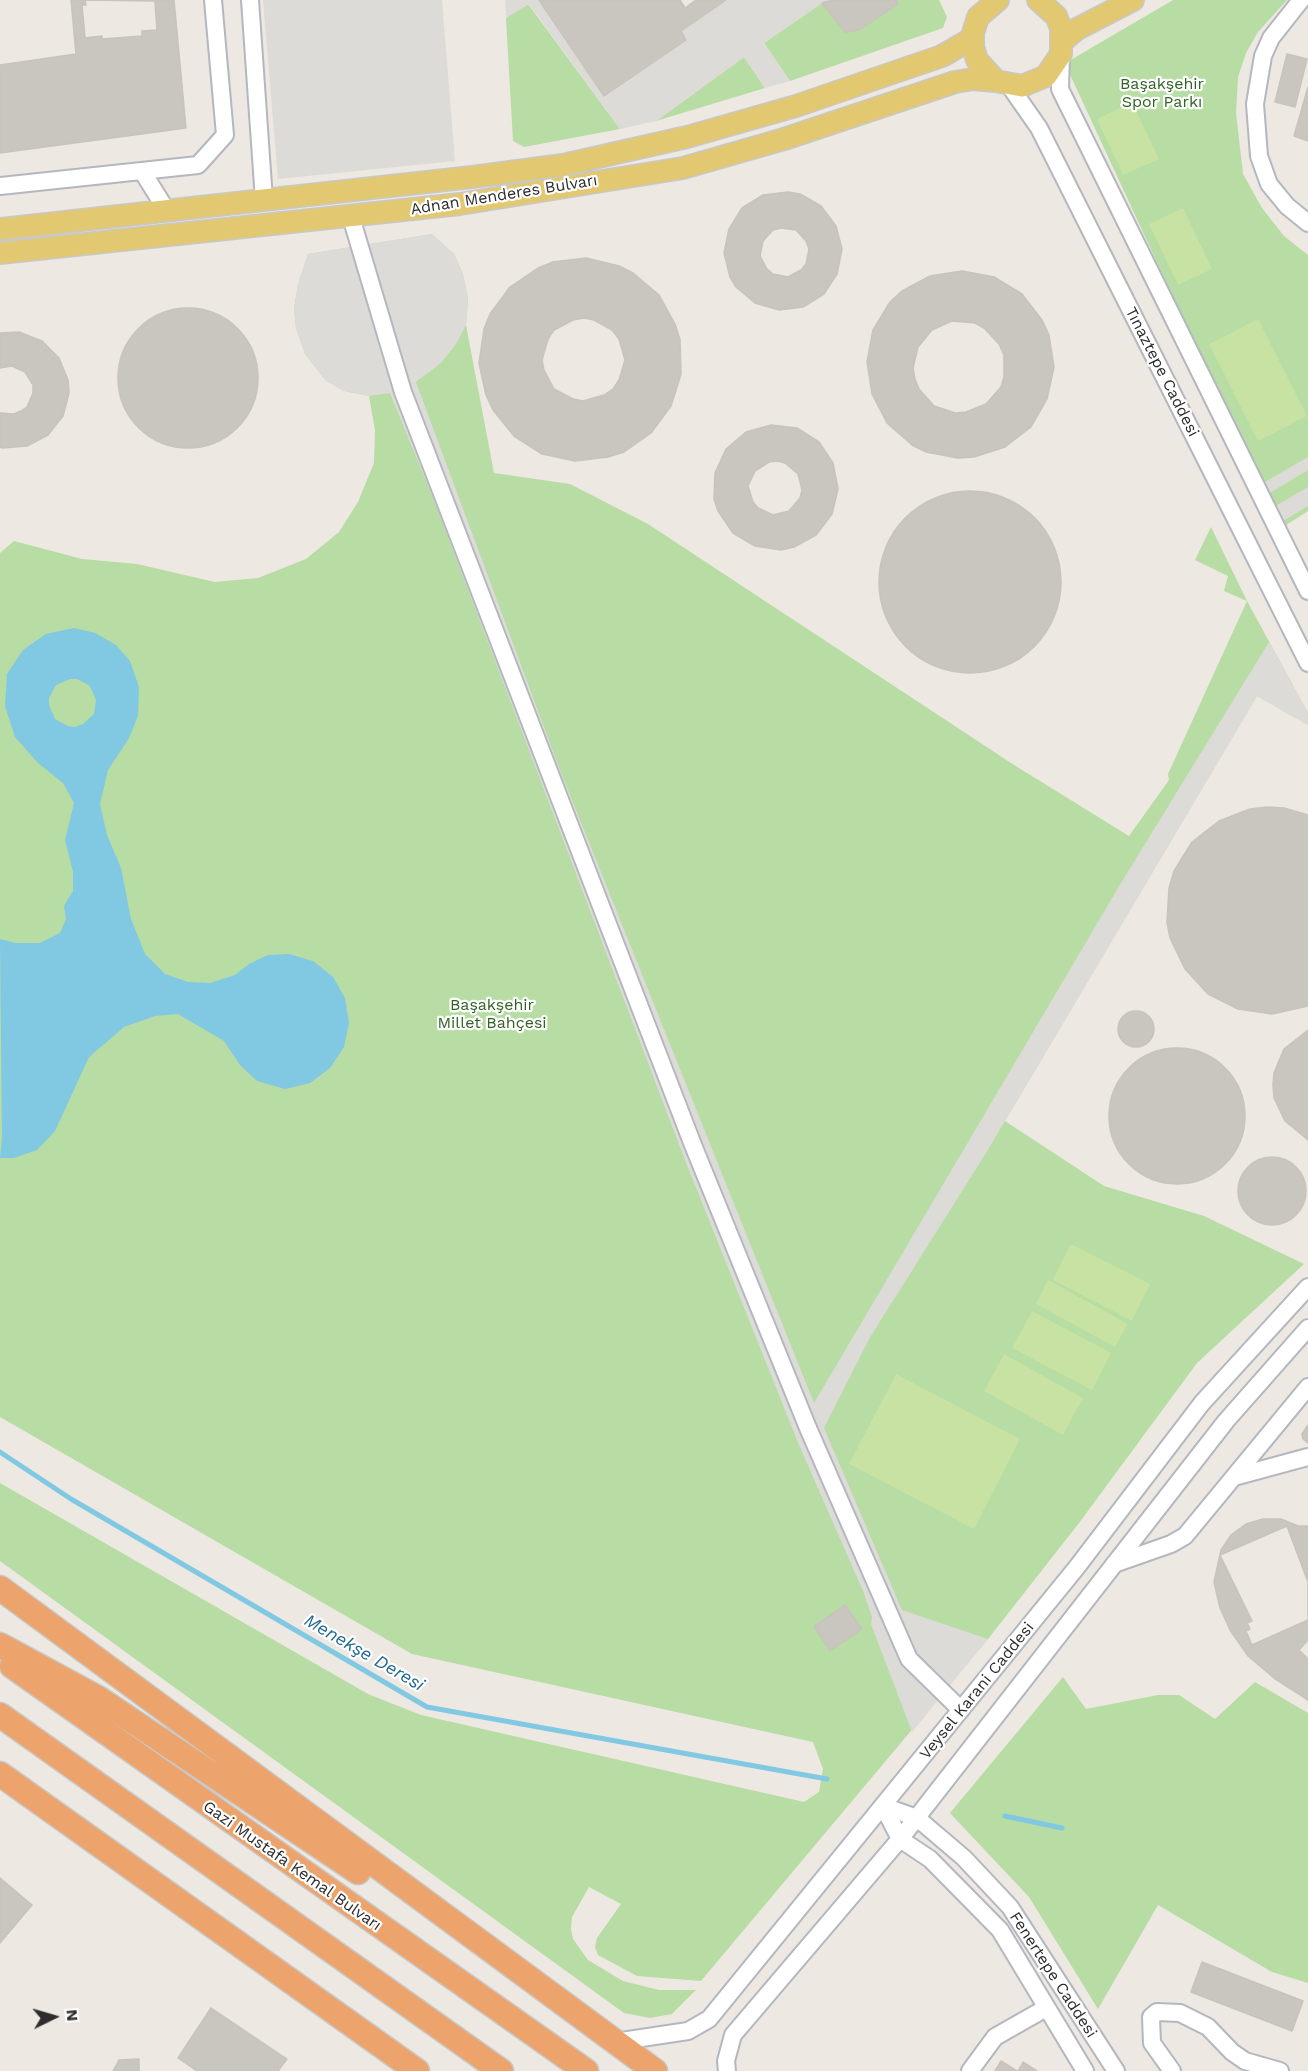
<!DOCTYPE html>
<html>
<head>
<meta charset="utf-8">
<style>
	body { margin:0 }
	#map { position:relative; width:1308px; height:2071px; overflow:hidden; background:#ede8e1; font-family:"Work Sans",sans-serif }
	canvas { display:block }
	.north { position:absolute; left:24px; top:1987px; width:60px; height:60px; -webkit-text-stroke:4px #fff; paint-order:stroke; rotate:85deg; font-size:16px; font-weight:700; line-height:24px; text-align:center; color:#2d2d2d }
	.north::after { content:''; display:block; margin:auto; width:21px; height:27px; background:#2d2d2d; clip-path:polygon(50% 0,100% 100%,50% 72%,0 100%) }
</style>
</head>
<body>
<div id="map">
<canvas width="1308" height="2071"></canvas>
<div class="north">N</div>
</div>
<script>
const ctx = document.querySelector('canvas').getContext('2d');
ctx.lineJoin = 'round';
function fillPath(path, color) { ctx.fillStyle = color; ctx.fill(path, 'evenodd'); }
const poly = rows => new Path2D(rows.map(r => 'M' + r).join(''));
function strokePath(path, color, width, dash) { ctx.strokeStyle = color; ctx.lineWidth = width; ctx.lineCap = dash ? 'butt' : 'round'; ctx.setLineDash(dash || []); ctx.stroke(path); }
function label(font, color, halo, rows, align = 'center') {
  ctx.font = font + ' "Work Sans",sans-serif'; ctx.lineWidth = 4.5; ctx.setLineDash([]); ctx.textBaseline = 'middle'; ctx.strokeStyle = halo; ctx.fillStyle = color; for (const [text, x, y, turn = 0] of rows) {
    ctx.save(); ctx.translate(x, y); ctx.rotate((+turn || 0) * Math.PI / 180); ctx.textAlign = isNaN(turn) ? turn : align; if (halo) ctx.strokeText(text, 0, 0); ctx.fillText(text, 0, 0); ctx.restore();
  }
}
const green = poly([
	[834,0,939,0,947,17,943,28,790,81,764,43,822,3],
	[1173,0,1287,0,1258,32,1246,53,1238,77,1236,113,1243,174,1262,208,1284,236,1308,255,1308,511,1283,527,1260,485,1067,68,1069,61],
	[528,4,620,129,524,147,513,141,506,18],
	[744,57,765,88,656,121],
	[432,234,454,254,463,274,468,299,466,325,494,473,570,484,648,524,1014,765,1129,836,1169,780,1168,774,1247,601,1224,591,1228,576,1195,560,1211,527,1247,601,1308,713,1308,725,1257,696,1005,1121,1104,1186,1204,1216,1304,1264,1197,1363,1079,1523,988,1639,701,1981,637,1976,598,1955,595,1947,597,1938,621,1904,589,1887,572,1917,571,1929,573,1939,588,1960,623,1981,659,1990,696,1990,672,2014,650,2018,624,2013,0,1561,0,1483,368,1694,421,1715,804,1802,819,1792,823,1769,813,1742,412,1654,0,1417,0,553,14,541,82,559,137,564,215,582,258,578,306,559,339,532,358,502,374,463,375,430,369,396,344,391,326,381,305,354,296,328,294,309,298,284,308,254],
	[1063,1677,1086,1709,1158,1695,1179,1695,1215,1719,1255,1682,1308,1713,1308,1983,1272,1972,1158,1905,1098,2009,1029,1897,950,1813]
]);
const pitch = poly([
	[1132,102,1159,159,1123,175,1097,119],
	[1183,208,1212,269,1178,285,1149,224],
	[1258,319,1307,416,1258,441,1209,344],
	[1071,1244,1150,1284,1132,1321,1053,1280],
	[1048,1280,1128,1324,1115,1347,1036,1304],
	[1032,1311,1111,1353,1092,1390,1012,1348],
	[1004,1354,1083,1398,1063,1435,984,1391],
	[896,1374,1020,1439,974,1529,849,1464]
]);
const plaza = poly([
	[263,0,442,0,455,161,278,179],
	[505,0,539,0,604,96,686,40,681,31,726,0,834,0,822,3,764,43,790,81,765,88,744,57,656,121,620,129,529,4,506,18],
	[432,234,454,254,463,274,468,299,466,325,456,344,441,363,416,382,560,770,814,1403,1121,883,1269,642,1308,713,1308,725,1257,696,986,1153,869,1339,824,1428,902,1610,988,1639,912,1732,871,1624,872,1617,863,1591,799,1445,685,1160,433,498,390,393,369,396,344,391,326,381,305,354,296,328,294,309,298,284,308,254],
	[1308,457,1308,470,1265,496,1260,485],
	[1308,487,1308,506,1280,523,1272,508]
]);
const water = poly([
	[74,628,95,633,116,645,130,661,139,687,138,716,129,738,108,770,100,804,107,835,121,868,131,919,145,954,165,974,188,982,210,983,235,975,249,964,268,955,289,954,313,961,333,977,345,998,349,1023,344,1047,330,1068,310,1083,285,1089,257,1081,240,1065,224,1041,178,1014,155,1016,124,1027,89,1057,55,1131,37,1150,14,1158,0,1158,2,1138,0,939,16,943,40,943,60,933,66,919,64,906,73,891,73,872,65,840,74,803,63,783,38,763,15,737,5,706,7,674,23,650,46,634],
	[70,679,77,679,90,686,96,700,94,714,83,724,75,727,68,726,55,719,49,705,49,698,56,685]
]);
const stream = poly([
	[0,1452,71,1499,427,1707,827,1779],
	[1005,1816,1062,1828]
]);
const building = poly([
	[71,0,174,0,186,128,0,153,0,65,76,54,71,0],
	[85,0,155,1,157,30,142,31,142,36,102,39,102,36,85,38,82,5,86,5,85,0],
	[539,0,680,0,685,8,696,0,726,0,681,31,686,40,604,96,539,0],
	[834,0,896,0,898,4,859,30,845,32,822,3,834,0],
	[1287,54,1307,59,1295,107,1275,102,1287,54],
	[1308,87,1308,141,1294,136,1308,87],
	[788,192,800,194,821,206,836,226,842,249,837,274,824,294,803,307,779,310,755,303,736,287,730,277,724,253,729,229,742,208,763,195,788,192],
	[781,228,796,230,806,241,809,249,806,264,801,270,788,277,773,274,767,269,760,256,763,241,773,230,781,228],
	[586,258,619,266,633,273,659,295,675,324,680,340,681,374,671,406,651,433,624,452,608,457,575,461,542,454,514,436,493,410,486,395,479,363,484,329,490,314,510,287,538,268,553,262,586,258],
	[584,318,594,320,612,330,619,339,625,360,619,380,613,389,604,395,583,401,573,399,554,389,544,370,542,360,548,339,554,330,573,320,584,318],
	[962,271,994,277,1022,294,1042,320,1049,335,1054,367,1047,399,1031,427,1005,447,974,457,958,458,926,452,912,445,887,423,872,394,867,362,873,330,890,302,902,291,930,276,962,271],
	[952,321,975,323,984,328,999,344,1004,355,1004,377,1001,387,986,404,966,412,955,413,934,406,919,389,915,379,913,368,918,347,932,330,952,321],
	'118 378a70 70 0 1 1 140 0a70 70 0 1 1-140 0Z',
	[19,332,42,341,59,358,68,380,69,393,63,416,48,435,27,446,2,448,0,447,0,413,14,414,21,411,27,407,33,393,33,385,25,372,12,366,0,368,0,333,19,332],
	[771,425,797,428,819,442,833,463,838,489,832,514,816,535,794,547,781,550,755,546,733,533,718,511,714,499,715,473,726,449,746,432,771,425],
	[777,461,785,463,798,474,802,490,800,498,789,511,773,515,758,508,753,502,748,486,755,471,769,462,777,461],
	'879 582a91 91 0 1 1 182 0a91 91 0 1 1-182 0Z',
	[1267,807,1284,808,1308,815,1308,1006,1272,1014,1238,1009,1208,994,1185,969,1170,938,1167,922,1169,888,1174,871,1192,842,1219,821,1250,809,1267,807],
	'1118 1029a18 18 0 1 1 36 0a18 18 0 1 1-36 0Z',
	[1308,1030,1308,1140,1285,1121,1274,1098,1273,1085,1274,1073,1284,1049,1308,1030],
	'1109 1116a68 68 0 1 1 136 0a68 68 0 1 1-136 0Z',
	'1238 1191a34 34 0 1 1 68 0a34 34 0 1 1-68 0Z',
	[1308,1425,1308,1443,1303,1439,1302,1434,1308,1425],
	[1263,1519,1281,1519,1298,1526,1308,1526,1308,1640,1299,1650,1308,1659,1308,1700,1274,1678,1248,1656,1230,1630,1220,1608,1214,1582,1221,1550,1231,1535,1246,1524,1263,1519],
	[1287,1526,1308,1582,1308,1620,1252,1645,1246,1631,1250,1629,1247,1623,1252,1621,1220,1555,1287,1526],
	[845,1605,862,1629,830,1651,814,1626,845,1605],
	[0,1878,32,1905,0,1943,0,1878],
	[1202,1962,1303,2001,1292,2031,1191,1992,1202,1962],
	[211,2008,287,2059,278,2071,197,2071,178,2058,211,2008],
	[139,2059,139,2071,113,2071,119,2060,139,2059],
	[1001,2061,1017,2071,995,2071,1001,2061],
	[1023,2062,1037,2071,1018,2071,1023,2062]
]);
const minor = poly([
	[250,0,264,200],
	[1301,0,1271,38,1263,56,1255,104,1259,156,1269,184,1287,206,1308,223],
	[1061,54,1060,89,1308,591],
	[1009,85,1039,128,1308,663],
	[142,171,167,211],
	[0,186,198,165,225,135,213,0],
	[351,217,403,392,693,1145,808,1428,909,1659,961,1710],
	[1234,1477,1308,1457],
	[1114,1564,1171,1544,1185,1536,1308,1387],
	[883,1806,917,1818,964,1858,1010,1907,1116,2071],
	[883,1806,900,1839,930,1859,1000,1930,1085,2071],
	[615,2042,688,2031,709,2019,1077,1567,1202,1403,1308,1287],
	[727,2071,726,2061,733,2035,900,1839,1226,1421,1308,1328],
	[970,2071,995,2037,1046,2008],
	[1172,2071,1152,2043,1151,2017,1157,2012,1180,2013,1208,2027,1232,2052,1245,2061,1280,2071]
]);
const major = poly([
	[998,0,978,17,973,33,973,47,977,60,996,81,1022,86,1046,76,1061,54,1061,28,1056,16,1038,0],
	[1063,41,1077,29,1133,0],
	[0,229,472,177,563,165,687,137,796,106,942,56,973,38],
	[0,253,460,204,683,168,784,139,955,82,973,79,996,81]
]);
const highway = poly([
	[0,1588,655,2071],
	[0,1645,98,1698,358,1872],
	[12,1666,586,2071],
	[0,1715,501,2071],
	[0,1774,417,2071]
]);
const parkNames = [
	["Başakşehir",1162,84],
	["Spor Parkı",1162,102],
	["Başakşehir",492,1005],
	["Millet Bahçesi",492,1023]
];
const streetNames = [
	["Adnan Menderes Bulvarı",504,195,-9],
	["Tınaztepe Caddesi",1162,372,63],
	["Veysel Karani Caddesi",977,1691,-51],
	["Gazi Mustafa Kemal Bulvarı",292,1866,35],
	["Fenertepe Caddesi",1053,1975,57]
];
const waterNames = [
	["Menekşe Deresi",364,1653,30]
];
fillPath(green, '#b7dca4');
fillPath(pitch, '#c7e2a2');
fillPath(plaza, '#dddbd7');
fillPath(water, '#81c8e2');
strokePath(stream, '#81c8e2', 5);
fillPath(building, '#c9c6bf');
strokePath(building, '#c8c3bb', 1.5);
strokePath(minor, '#b4b7bf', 20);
strokePath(major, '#c8c8c8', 24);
strokePath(highway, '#c8c8c8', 27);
strokePath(minor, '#fff', 16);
strokePath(major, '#e1c871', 21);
strokePath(highway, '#eca46c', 24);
label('16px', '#316324', '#fff', parkNames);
label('16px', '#2d2d2d', '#fff', streetNames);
label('italic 18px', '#1e6890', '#fff', waterNames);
</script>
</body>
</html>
